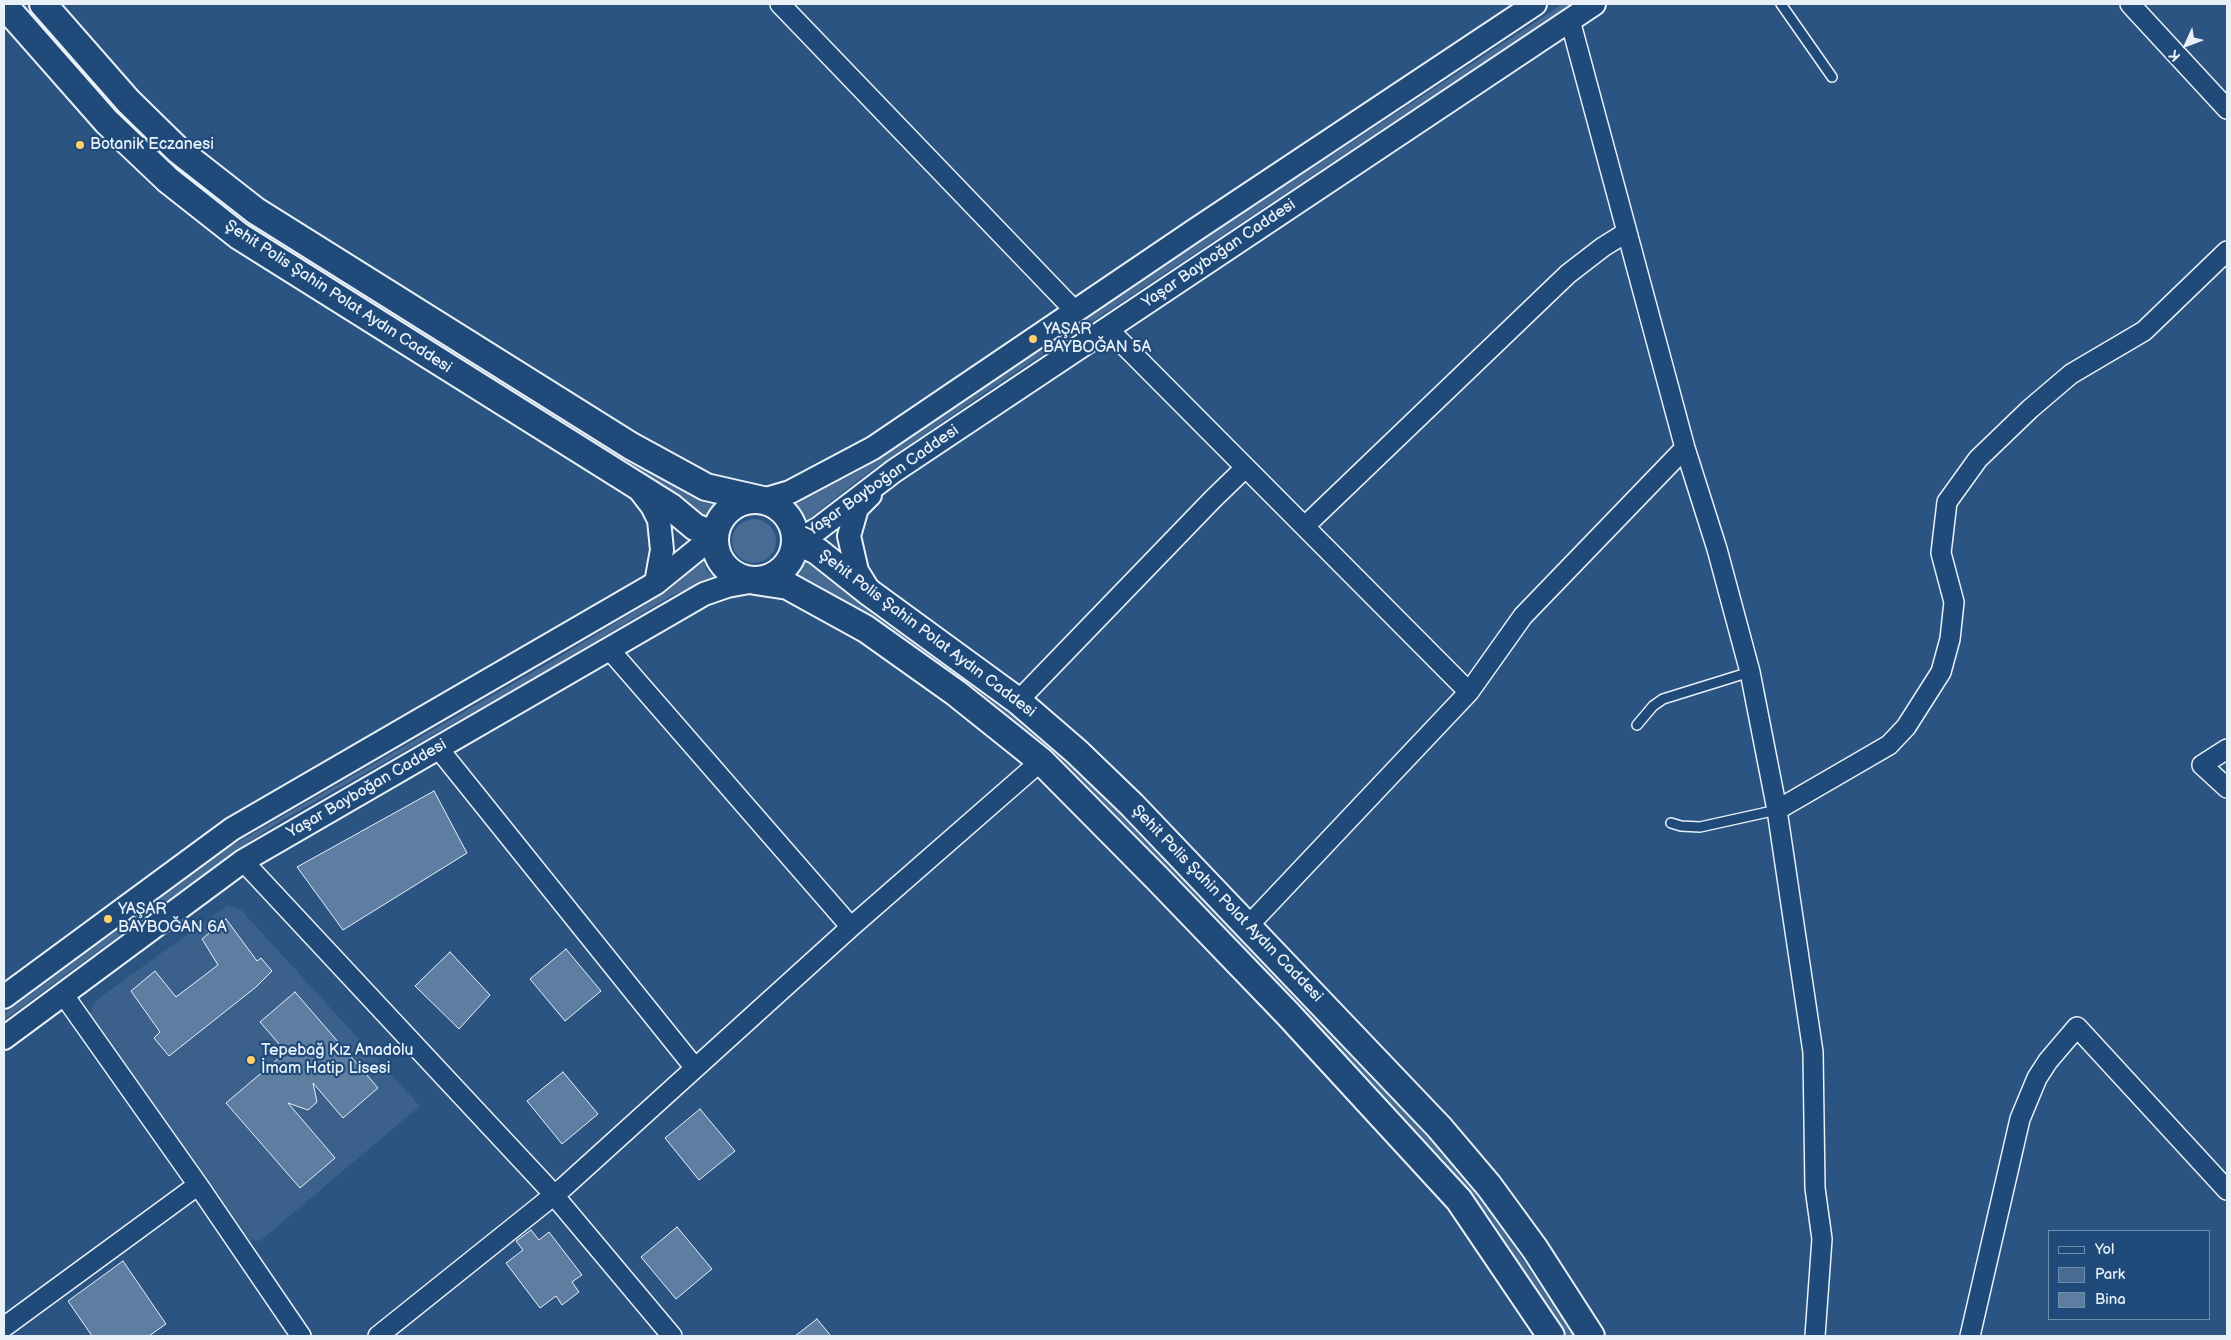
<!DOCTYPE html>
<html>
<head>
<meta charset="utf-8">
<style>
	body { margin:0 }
	#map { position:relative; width:2231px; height:1340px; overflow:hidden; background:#2b5482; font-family:"Balsamiq Sans",sans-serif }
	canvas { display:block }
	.frame { position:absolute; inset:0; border:5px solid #e8f1f8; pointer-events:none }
	.legend { position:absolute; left:2048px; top:1230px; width:162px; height:90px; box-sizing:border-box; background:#1f4a7a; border:1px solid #6f8dac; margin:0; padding:6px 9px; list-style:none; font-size:15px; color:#e8f1f8 }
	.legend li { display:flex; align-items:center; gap:10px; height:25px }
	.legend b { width:25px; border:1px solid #6f8dac }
	.north { position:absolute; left:2161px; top:20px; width:50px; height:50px; -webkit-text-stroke:4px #1f4a7a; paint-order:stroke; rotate:227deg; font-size:14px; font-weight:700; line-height:20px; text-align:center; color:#e8f1f8 }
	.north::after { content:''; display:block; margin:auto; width:18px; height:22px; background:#e8f1f8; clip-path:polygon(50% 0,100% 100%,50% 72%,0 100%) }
</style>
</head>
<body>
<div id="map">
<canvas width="2231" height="1340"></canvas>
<div class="frame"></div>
<ul class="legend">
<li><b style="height:6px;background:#1f4a7a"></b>Yol</li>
<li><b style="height:14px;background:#476b93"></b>Park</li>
<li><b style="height:14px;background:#5d7da1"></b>Bina</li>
</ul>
<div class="north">K</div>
</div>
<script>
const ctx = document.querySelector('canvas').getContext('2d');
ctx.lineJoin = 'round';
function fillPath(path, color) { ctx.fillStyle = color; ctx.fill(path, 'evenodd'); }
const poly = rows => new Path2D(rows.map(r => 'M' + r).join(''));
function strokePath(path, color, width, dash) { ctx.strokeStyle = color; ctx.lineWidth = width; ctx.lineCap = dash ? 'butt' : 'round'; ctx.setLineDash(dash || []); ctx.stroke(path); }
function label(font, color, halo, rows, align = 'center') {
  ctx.font = font + ' "Balsamiq Sans",sans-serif'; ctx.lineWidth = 4.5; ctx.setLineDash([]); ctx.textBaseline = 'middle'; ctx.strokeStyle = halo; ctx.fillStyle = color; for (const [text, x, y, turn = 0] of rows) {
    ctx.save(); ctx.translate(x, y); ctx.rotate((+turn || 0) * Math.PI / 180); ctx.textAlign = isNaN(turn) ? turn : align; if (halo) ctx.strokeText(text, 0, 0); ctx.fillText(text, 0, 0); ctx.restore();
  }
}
const built = poly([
	[228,905,241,910,420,1106,260,1241,250,1240,90,1015,95,1001]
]);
const green = poly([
	[19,4,25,4,137,130,198,183,261,231,648,472,682,491,718,506,704,520,259,234,195,187,134,133],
	[1563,4,1571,4,983,394,861,478,806,521,793,504,857,472,1259,203],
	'732 541a22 22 0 1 1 44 0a22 22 0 1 1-44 0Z',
	[806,558,991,698,1043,740,1090,783,1364,1068,1449,1160,1492,1214,1574,1336,1567,1336,1489,1216,1446,1163,1361,1071,1087,787,1040,744,989,701,913,645,874,617,835,595,794,577],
	[703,560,707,571,715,578,671,596,556,665,279,822,235,851,4,1020,4,1014,231,846,554,660,668,591]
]);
const building = poly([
	[434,791,467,853,343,930,297,867,434,791],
	[226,919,257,961,261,958,272,971,256,987,169,1056,154,1038,160,1032,131,991,155,971,176,997,218,965,202,939,226,919],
	[566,949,601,991,565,1021,530,979,566,949],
	[450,952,490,995,459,1029,415,986,450,952],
	[295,992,378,1088,343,1118,313,1083,317,1102,308,1110,288,1103,335,1158,300,1188,226,1103,286,1052,260,1022,295,992],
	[563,1072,598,1114,562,1144,527,1101,563,1072],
	[700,1109,735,1151,699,1180,665,1138,700,1109],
	[677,1227,712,1269,676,1299,641,1257,677,1227],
	[531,1230,539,1240,549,1232,582,1275,572,1282,579,1292,562,1305,556,1296,540,1308,506,1263,523,1250,516,1241,531,1230],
	[123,1261,166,1324,149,1336,92,1336,68,1301,123,1261],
	[817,1319,831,1336,795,1336,817,1319]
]);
const service = poly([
	[1781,4,1832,77],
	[1637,725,1653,706,1663,699,1750,672],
	[1671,823,1681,826,1700,827,1777,810]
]);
const minor = poly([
	[780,4,1076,312],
	[2130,4,2227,109],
	[1570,20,1685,448,1717,549,1750,672,1777,810,1813,1052,1815,1188,1822,1239,1815,1336],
	[1107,328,1469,692],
	[1305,526,1568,274,1603,247,1627,232],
	[609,649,851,927],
	[1018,701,1213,499,1245,468],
	[438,748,695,1068],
	[2227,749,2202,765,2227,788],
	[1777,810,1889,745,1906,727,1941,672,1950,639,1954,602,1941,553,1947,502,1978,459,2030,409,2071,374,2144,331,2227,251],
	[243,861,547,1187,672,1336],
	[1248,926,1469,692,1523,616,1685,448],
	[63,994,198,1185,301,1336],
	[4,1327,198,1185],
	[378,1336,564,1187,851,927,1041,761],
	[1970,1336,2020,1119,2037,1078,2048,1061,2077,1027,2227,1190]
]);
const tertiary = poly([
	[639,489,652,506,659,520,662,550,656,583],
	[870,495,857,508,849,536,857,571,870,592],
	[763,500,790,492,873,448,1195,230,1535,4],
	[796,541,818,529,894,471,1594,4],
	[4,997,232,829,656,583,715,535],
	[4,1038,243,861,704,594,727,586,755,581]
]);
const secondary = poly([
	[43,4,128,101,178,150,256,211,631,446,706,487,763,500],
	[4,5,107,122,168,180,239,236,671,507,695,527,715,535],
	'715 540a40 40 0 1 1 80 0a40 40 0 1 1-80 0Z',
	[796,541,817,551,870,593,1018,701,1077,752,1132,805,1439,1127,1489,1186,1535,1249,1591,1336],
	[755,581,788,586,866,629,956,693,1041,761,1157,878,1288,1014,1459,1200,1551,1336]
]);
const markers = [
	[80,145,5,"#ffd166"],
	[1033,339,5,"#ffd166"],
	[108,919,5,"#ffd166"],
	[251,1060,5,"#ffd166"]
];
const poiNames = [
	["Botanik Eczanesi",90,145],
	["YAŞAR",1043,330],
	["BAYBOĞAN 5A",1043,348],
	["YAŞAR",118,910],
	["BAYBOĞAN 6A",118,928],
	["Tepebağ Kız Anadolu",261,1051],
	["İmam Hatip Lisesi",261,1069]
];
const streetNames = [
	["Yaşar Bayboğan Caddesi",1219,254,-34],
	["Şehit Polis Şahin Polat Aydın Caddesi",338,297,33],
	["Yaşar Bayboğan Caddesi",883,481,-35],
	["Şehit Polis Şahin Polat Aydın Caddesi",927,634,37],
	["Yaşar Bayboğan Caddesi",367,789,-30],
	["Şehit Polis Şahin Polat Aydın Caddesi",1227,904,46]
];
fillPath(built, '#3a608b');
fillPath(green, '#476b93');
fillPath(building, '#5d7da1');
strokePath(building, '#e8f1f8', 1);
strokePath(service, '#e8f1f8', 12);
strokePath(minor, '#e8f1f8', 22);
strokePath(tertiary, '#e8f1f8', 26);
strokePath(secondary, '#e8f1f8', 30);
strokePath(service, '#1f4a7a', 9);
strokePath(minor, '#1f4a7a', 19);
strokePath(tertiary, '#1f4a7a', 22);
strokePath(secondary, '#1f4a7a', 26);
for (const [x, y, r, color] of markers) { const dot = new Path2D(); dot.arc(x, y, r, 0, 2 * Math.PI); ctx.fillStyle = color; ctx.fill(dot); strokePath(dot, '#1f4a7a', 2); }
label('16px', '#e8f1f8', '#1f4a7a', poiNames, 'left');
label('16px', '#e8f1f8', '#1f4a7a', streetNames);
</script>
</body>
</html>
